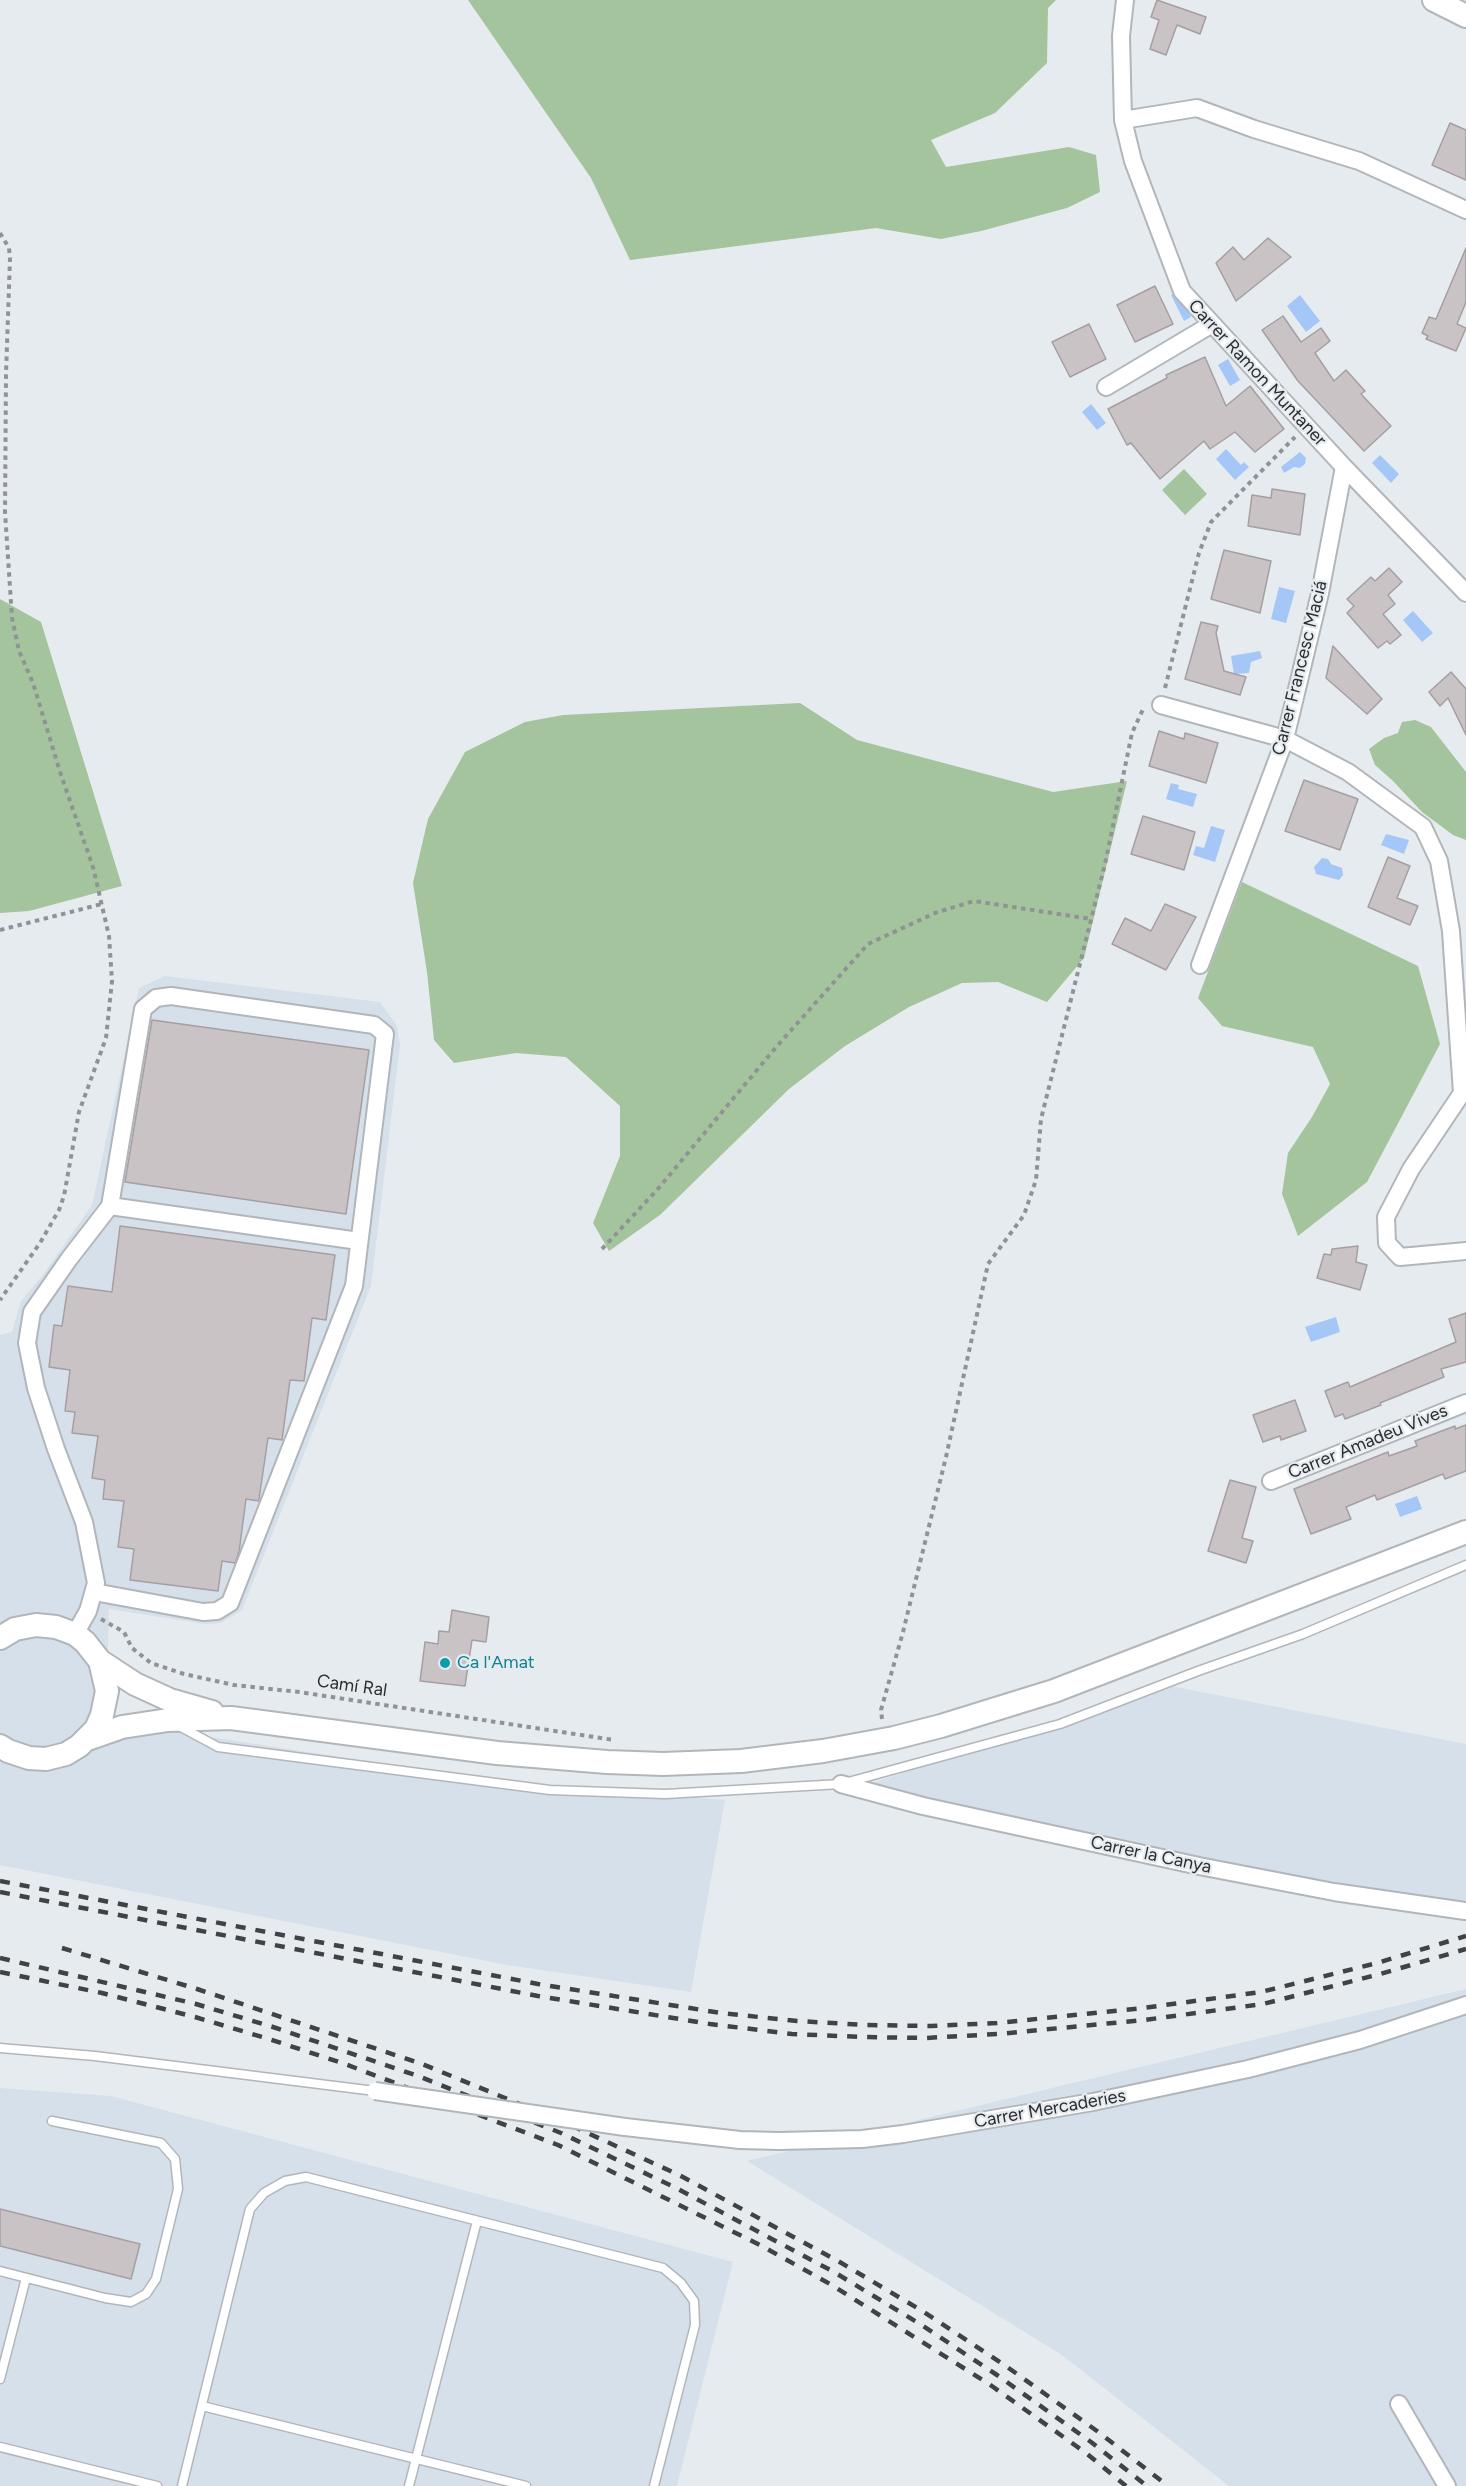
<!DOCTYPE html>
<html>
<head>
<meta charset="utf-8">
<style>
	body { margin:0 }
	canvas { display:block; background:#e6ebef }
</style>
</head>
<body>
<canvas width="1466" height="2486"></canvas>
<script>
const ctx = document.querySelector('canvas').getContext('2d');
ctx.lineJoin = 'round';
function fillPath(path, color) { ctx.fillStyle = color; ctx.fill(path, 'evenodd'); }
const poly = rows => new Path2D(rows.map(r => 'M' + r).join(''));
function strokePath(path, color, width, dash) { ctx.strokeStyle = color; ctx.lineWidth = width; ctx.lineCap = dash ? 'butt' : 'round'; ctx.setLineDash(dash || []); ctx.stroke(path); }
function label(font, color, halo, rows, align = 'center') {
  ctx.font = font + ' Figtree,sans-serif'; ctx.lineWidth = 4.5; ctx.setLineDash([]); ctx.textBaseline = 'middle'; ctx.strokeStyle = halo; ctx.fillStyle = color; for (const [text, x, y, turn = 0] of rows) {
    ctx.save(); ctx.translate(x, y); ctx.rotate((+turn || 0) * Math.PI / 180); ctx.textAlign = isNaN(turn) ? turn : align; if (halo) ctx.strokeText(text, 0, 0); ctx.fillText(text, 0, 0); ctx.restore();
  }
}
const built = poly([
	[165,976,380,1002,397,1026,400,1045,371,1286,242,1610,221,1623,205,1624,109,1609,106,1721,509,1783,725,1800,691,1992,507,1965,0,1865,0,1335,12,1332,21,1301,42,1276,92,1205,139,988],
	[1171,1686,1466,1744,1466,1916,863,1786],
	[1466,1989,1466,2486,1229,2486,1062,2355,747,2161],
	[0,2088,111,2096,733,2262,677,2486,0,2486]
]);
const green = poly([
	[468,0,1056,0,1048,8,1047,63,995,113,931,140,946,167,1069,147,1096,155,1100,192,1067,208,981,231,941,239,876,228,630,260,591,178],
	[1184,469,1207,494,1185,515,1162,490],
	[0,599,41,622,122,886,29,911,0,913],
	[800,703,857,740,1053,792,1127,781,1084,958,1047,1002,998,982,962,983,909,1007,845,1046,789,1089,660,1215,609,1251,593,1223,620,1156,620,1106,566,1057,516,1053,454,1063,434,1040,427,972,413,883,428,819,465,752,525,722,563,715],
	[1415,720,1431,727,1466,772,1466,840,1453,835,1422,812,1393,781,1375,765,1369,749,1384,738,1398,733,1402,722],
	[1242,882,1418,966,1440,1044,1367,1182,1298,1236,1282,1194,1288,1153,1312,1117,1330,1084,1313,1047,1222,1026,1198,998]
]);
const water = poly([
	[1178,291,1191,317,1184,321,1171,295],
	[1300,295,1320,321,1306,332,1287,306],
	[1228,359,1240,380,1230,386,1218,365],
	[1091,404,1106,423,1097,430,1082,412],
	[1226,449,1241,465,1244,462,1249,467,1235,480,1216,459],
	[1300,452,1306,458,1305,464,1300,468,1294,467,1284,473,1281,467],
	[1380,455,1399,474,1391,483,1372,463],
	[1279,587,1295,591,1286,623,1271,619],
	[1413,611,1433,633,1422,642,1403,620],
	[1260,651,1262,658,1251,662,1249,673,1234,674,1231,656],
	[1171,783,1179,785,1178,789,1197,794,1193,807,1166,799],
	[1211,826,1225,830,1215,862,1193,855,1196,846,1204,848],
	[1386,834,1409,840,1404,854,1381,845],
	[1322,858,1328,859,1331,864,1342,868,1343,875,1339,880,1316,874,1314,867],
	[1336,1317,1340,1332,1311,1342,1305,1327],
	[1417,1496,1422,1509,1400,1517,1395,1504]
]);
const building = poly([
	[1157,0,1206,17,1200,34,1177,25,1166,55,1150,49,1159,20,1151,17,1157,0],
	[1450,123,1466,130,1466,180,1432,165,1450,123],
	[1268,238,1291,257,1236,301,1216,263,1233,247,1244,260,1268,238],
	[1466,248,1466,302,1457,324,1466,328,1456,351,1426,339,1428,336,1422,333,1429,317,1436,319,1466,248],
	[1155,286,1173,324,1135,342,1117,305,1155,286],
	[1283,316,1301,342,1321,328,1330,341,1315,353,1334,381,1346,370,1365,391,1361,394,1391,426,1364,451,1298,381,1262,330,1283,316],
	[1089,324,1106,359,1070,377,1052,342,1089,324],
	[1205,357,1226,406,1250,386,1284,429,1255,452,1235,432,1210,449,1204,441,1160,479,1131,443,1127,445,1108,409,1167,378,1166,375,1205,357],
	[1272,489,1305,494,1300,535,1248,526,1252,495,1271,498,1272,489],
	[1224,550,1271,561,1260,613,1211,599,1224,550],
	[1389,568,1402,582,1388,595,1395,604,1383,614,1401,635,1390,644,1387,641,1378,648,1347,613,1354,606,1347,599,1371,577,1375,581,1389,568],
	[1201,622,1218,626,1216,633,1224,671,1246,677,1240,695,1185,679,1201,622],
	[1333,646,1382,699,1367,714,1326,678,1333,646],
	[1451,672,1466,689,1466,735,1448,698,1440,706,1429,692,1451,672],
	[1159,731,1184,739,1185,733,1218,743,1206,783,1149,766,1159,731],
	[1304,780,1358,799,1340,850,1285,831,1304,780],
	[1143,816,1195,832,1184,870,1131,854,1143,816],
	[1388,857,1410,866,1397,898,1418,906,1410,925,1368,907,1388,857],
	[1165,904,1196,917,1166,970,1112,944,1125,918,1151,931,1165,904],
	[152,1020,369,1050,346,1214,125,1182,152,1020],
	[120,1226,335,1255,326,1320,312,1318,304,1381,290,1380,282,1440,268,1438,259,1499,259,1501,246,1499,239,1552,235,1563,222,1561,218,1591,130,1580,134,1549,118,1547,124,1501,103,1499,105,1480,92,1478,98,1436,72,1433,75,1412,65,1411,70,1370,49,1367,54,1325,62,1326,68,1286,112,1292,120,1226],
	[1358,1246,1356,1262,1367,1265,1360,1290,1317,1278,1324,1254,1331,1255,1332,1249,1358,1246],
	[1466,1313,1466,1362,1441,1369,1444,1377,1380,1403,1381,1405,1345,1419,1343,1414,1335,1417,1325,1391,1348,1382,1350,1387,1456,1342,1449,1319,1466,1313],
	[1295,1400,1306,1431,1281,1440,1280,1436,1263,1442,1253,1415,1295,1400],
	[1466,1425,1466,1471,1445,1479,1443,1474,1377,1500,1375,1495,1346,1507,1351,1519,1311,1534,1294,1489,1388,1452,1389,1456,1417,1446,1415,1441,1455,1426,1455,1429,1466,1425],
	[1230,1480,1256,1487,1242,1538,1253,1541,1246,1563,1208,1551,1230,1480],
	[452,1610,489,1617,486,1642,472,1640,465,1686,420,1681,425,1642,438,1644,439,1631,449,1632,452,1610],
	[0,2209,140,2244,131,2279,0,2246,0,2209]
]);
const path = poly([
	[0,233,9,248,10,258,6,374,5,512,12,618,19,651,33,683,61,775,93,867,109,936,112,981,106,1038,79,1112,64,1196,59,1210,40,1243,0,1300],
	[1165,688,1199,553,1211,522,1295,437],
	[0,930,102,904],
	[602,1249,657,1190,777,1046,868,944,935,913,974,901,1091,919],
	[101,1619,124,1632,132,1648,151,1663,184,1674,234,1685,299,1692,614,1740],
	[882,1719,881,1710,903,1632,946,1457,988,1264,1024,1215,1036,1180,1041,1119,1105,864,1132,733,1144,707]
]);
const lane = poly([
	[179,1726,218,1747,550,1790,665,1794,841,1784,1060,1724,1198,1671,1303,1634,1466,1565],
	[0,2048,95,2056,375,2091],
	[0,2271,105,2298,131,2302,146,2294,156,2279,178,2189,175,2159,161,2143,52,2121],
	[0,2379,26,2278],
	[202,2406,526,2486],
	[0,2447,157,2486],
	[182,2486,250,2209,264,2193,285,2181,306,2177,663,2268,681,2283,694,2301,695,2325,654,2486],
	[409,2486,477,2221]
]);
const street = poly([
	[1125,0,1121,36,1123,120,1133,161,1182,291,1344,467,1466,593],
	[1123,120,1197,108,1254,129,1359,161,1466,210],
	[1106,387,1212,324],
	[1161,705,1285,739,1348,772,1423,827,1439,861,1451,931,1462,1093,1411,1169,1386,1217,1387,1243,1400,1257,1466,1251],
	[1200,965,1285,739,1320,593,1344,467],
	[110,1206,359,1241],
	[1271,1481,1466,1403],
	[75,1634,88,1611,96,1583,84,1522,56,1449,36,1388,27,1343,32,1312,69,1259,110,1206,143,1009,156,998,171,996,374,1025,385,1034,354,1286,230,1603,217,1611,203,1612,94,1592],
	[841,1784,923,1806,1199,1866,1334,1892,1465,1911],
	[625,2127,740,2140,779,2141,862,2139,903,2134,1093,2102,1248,2069,1360,2040,1466,2005],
	[1399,2404,1447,2486]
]);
const secondary = poly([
	[1434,0,1466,16],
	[0,1638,15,1629,36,1625,56,1627,75,1634,85,1642,100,1661,107,1691,102,1715,96,1729,79,1746,66,1754,46,1759,29,1758,8,1751,0,1746],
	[100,1661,135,1684,170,1700,212,1712],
	[88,1739,122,1727,168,1720,231,1718,497,1753,607,1762,663,1764,741,1761,823,1751,894,1738,941,1726,1054,1691,1466,1532]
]);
const rail = poly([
	[0,1881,538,1984,721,2013,797,2021,867,2025,931,2026,997,2023,1143,2008,1261,1992,1377,1963,1466,1936],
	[0,1892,538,1996,710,2024,792,2034,864,2037,925,2038,998,2034,1144,2020,1263,2004,1380,1974,1466,1949],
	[62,1948,197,1989,422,2064,566,2123,679,2175,838,2261,924,2312,1003,2364,1097,2431,1168,2486],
	[0,1958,196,2004,273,2027,418,2076,561,2133,676,2188,834,2272,920,2324,997,2375,1091,2442,1147,2486],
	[0,1972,102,1993,195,2017,269,2039,345,2064,558,2145,760,2245,830,2284,989,2384,1086,2453,1126,2486]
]);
const streetBridge = poly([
	[375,2091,625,2127]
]);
const markers = [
	[445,1663,6,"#0f9aa8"]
];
const streetNames = [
	["Carrer Ramon Muntaner",1257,373,47],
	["Carrer Francesc Maciá",1300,668,-76],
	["Carrer Amadeu Vives",1368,1442,-22],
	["Camí Ral",352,1686,8],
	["Carrer la Canya",1151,1855,12],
	["Carrer Mercaderies",1050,2109,-10]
];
const cultureNames = [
	["Ca l'Amat",457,1663]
];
fillPath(built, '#d6e0ea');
fillPath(green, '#a3c49d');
fillPath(water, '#a4c7f7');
fillPath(building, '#c9c3c6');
strokePath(building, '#a59fa2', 1.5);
strokePath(lane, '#b2b6ba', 11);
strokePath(street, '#b2b6ba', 20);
strokePath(secondary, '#b2b6ba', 26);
strokePath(path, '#909396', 4, [4.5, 4.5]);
strokePath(lane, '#fff', 8);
strokePath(street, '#fff', 16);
strokePath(secondary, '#fff', 22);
strokePath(rail, '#414244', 4.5, [10, 10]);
strokePath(streetBridge, '#b2b6ba', 20, []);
strokePath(streetBridge, '#fff', 16);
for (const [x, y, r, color] of markers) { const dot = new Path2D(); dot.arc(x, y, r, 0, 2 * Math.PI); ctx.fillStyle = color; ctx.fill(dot); strokePath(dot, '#e6ebef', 2); }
label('18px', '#2c2d2f', '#e6ebef', streetNames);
label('18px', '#0d838f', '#e6ebef', cultureNames, 'left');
</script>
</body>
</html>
